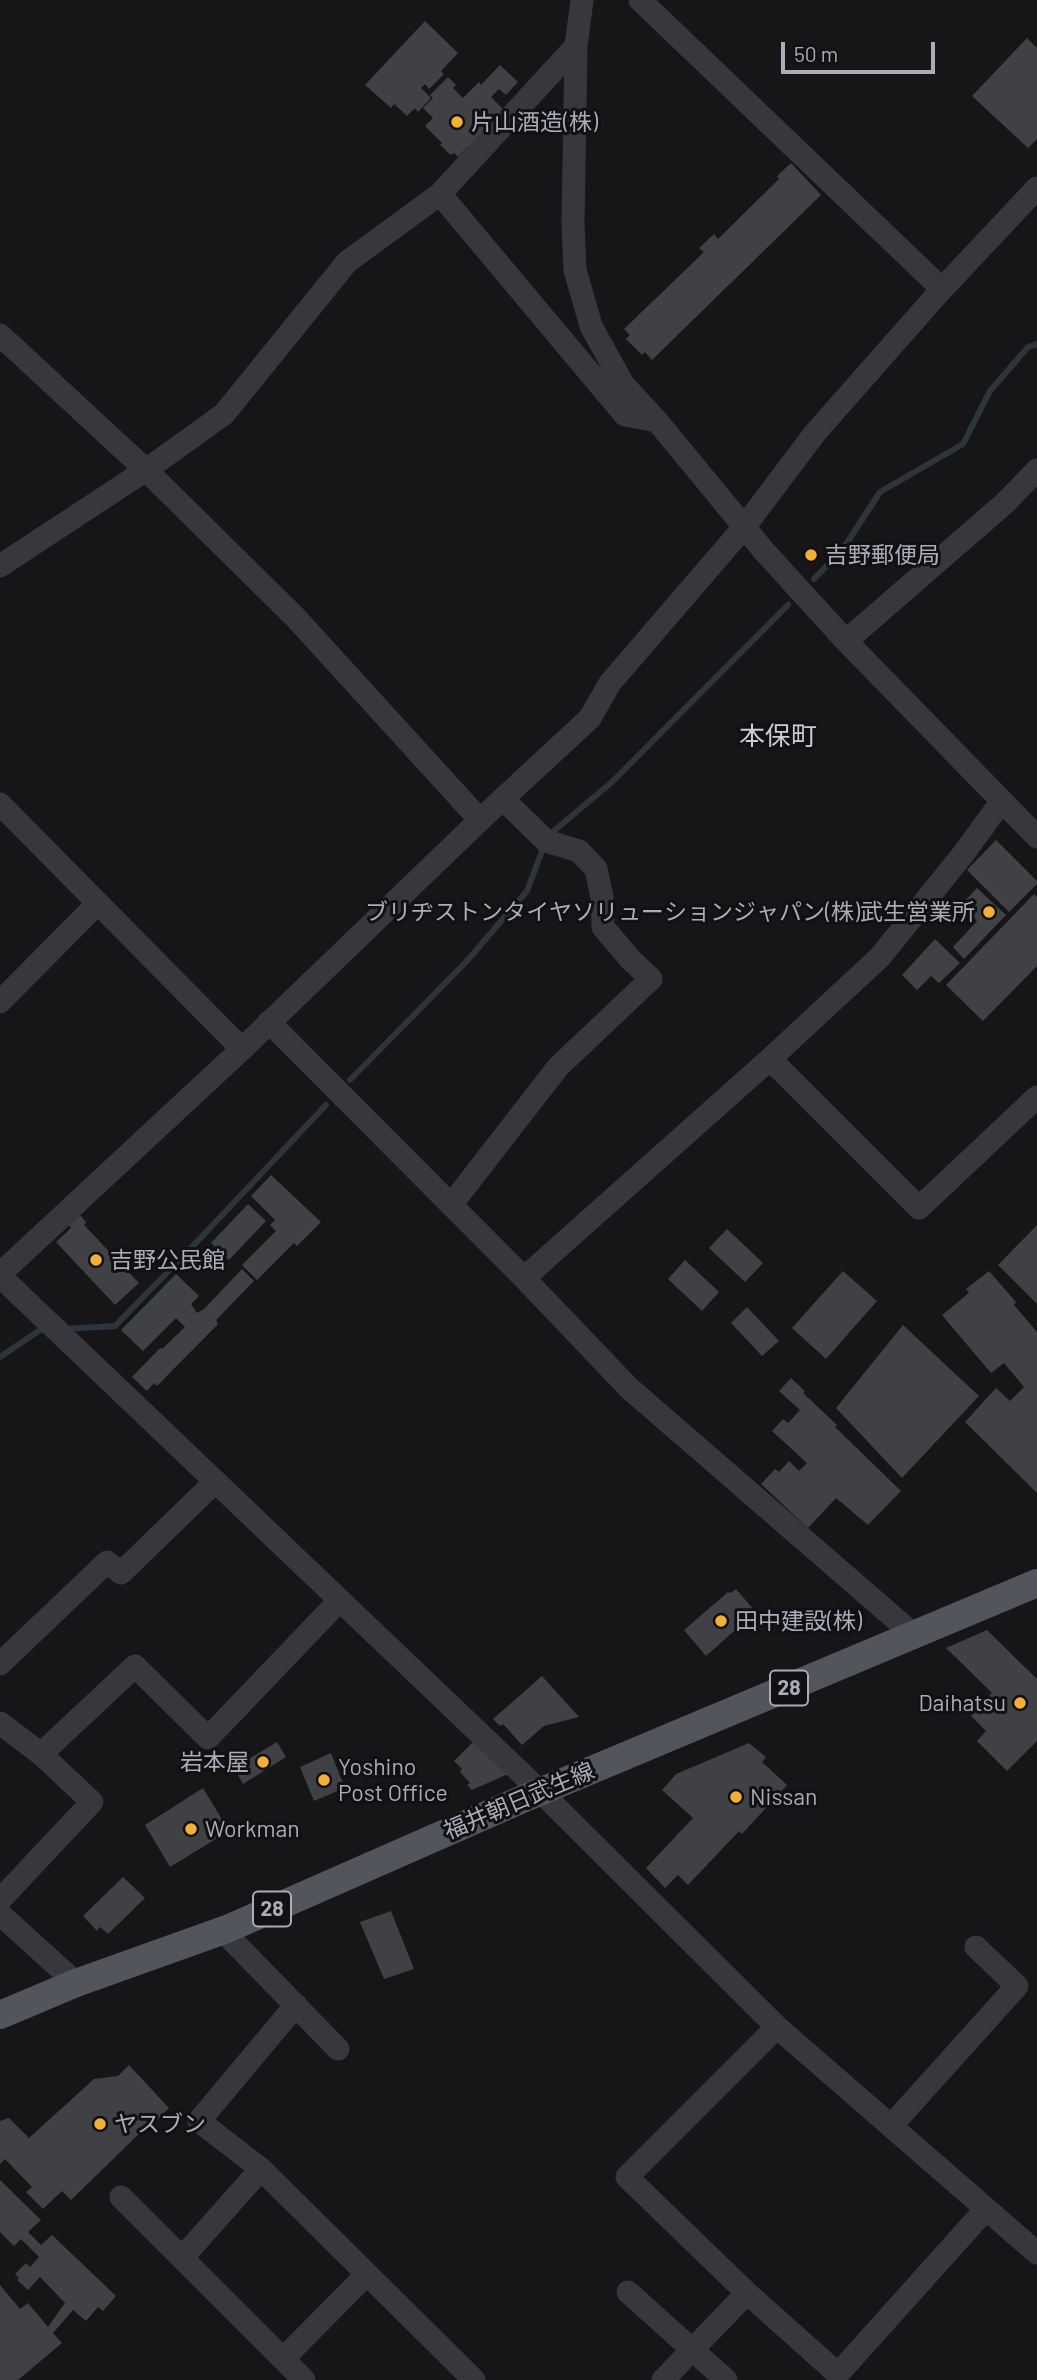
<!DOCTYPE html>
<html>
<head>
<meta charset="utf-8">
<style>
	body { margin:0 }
	#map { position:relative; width:1037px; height:2380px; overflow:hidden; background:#161618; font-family:Barlow,sans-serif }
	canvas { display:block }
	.scale { position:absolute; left:781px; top:42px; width:154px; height:32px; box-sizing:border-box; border:4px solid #a8adb8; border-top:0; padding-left:9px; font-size:21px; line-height:24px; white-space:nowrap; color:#a8adb8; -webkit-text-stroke:5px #111113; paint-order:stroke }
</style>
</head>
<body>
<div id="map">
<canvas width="1037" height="2380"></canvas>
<div class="scale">50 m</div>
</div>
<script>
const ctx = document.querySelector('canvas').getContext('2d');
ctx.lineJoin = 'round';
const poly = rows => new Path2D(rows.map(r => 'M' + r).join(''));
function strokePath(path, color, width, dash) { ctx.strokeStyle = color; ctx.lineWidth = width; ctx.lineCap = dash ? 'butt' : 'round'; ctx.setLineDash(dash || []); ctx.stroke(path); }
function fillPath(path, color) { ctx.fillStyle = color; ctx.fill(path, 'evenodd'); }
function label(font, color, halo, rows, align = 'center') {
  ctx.font = font + ' Barlow,"Noto Sans JP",sans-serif'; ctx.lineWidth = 6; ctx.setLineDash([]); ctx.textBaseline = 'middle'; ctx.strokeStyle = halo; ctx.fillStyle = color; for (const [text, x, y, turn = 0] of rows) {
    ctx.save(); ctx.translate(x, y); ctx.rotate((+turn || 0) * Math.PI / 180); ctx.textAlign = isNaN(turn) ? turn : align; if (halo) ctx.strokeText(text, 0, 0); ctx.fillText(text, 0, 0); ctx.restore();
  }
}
const stream = poly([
	[814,579,843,549,880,492,963,444,990,391,1028,347,1037,344],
	[550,834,612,782,788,605],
	[350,1080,466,962,527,891,542,851],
	[63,1329,115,1326,192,1247,326,1105],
	[0,1357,40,1330,45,1329]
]);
const building = poly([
	[425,21,458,53,441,71,444,74,429,89,425,84,421,88,431,98,418,112,415,108,407,116,394,104,391,108,365,85],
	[1027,38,1037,48,1037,139,1028,148,972,96],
	[500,65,518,82,506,95,499,89,491,97,505,111,470,148,468,146,458,157,454,153,451,155,440,145,442,143,425,126,433,118,423,108,433,98,430,95,448,77,456,85,453,88,463,98,479,82,481,85],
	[791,163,821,195,652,360,645,352,642,355,626,339,630,335,624,329,704,252,699,248,714,234,718,239,779,179,777,176],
	[996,840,1037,881,1037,884,1009,912,967,870],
	[977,888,1006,915,964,959,953,947,977,921,961,905],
	[1034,894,1037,897,1037,966,983,1021,946,985],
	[935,939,960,963,939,983,931,976,917,990,902,975],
	[271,1175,321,1222,297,1246,294,1243,257,1280,242,1265,276,1231,270,1225,275,1220,251,1196],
	[248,1204,266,1221,229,1260,211,1243],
	[80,1215,86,1222,84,1225,139,1283,115,1305,56,1242,71,1228,69,1225],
	[1037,1225,1037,1304,998,1265],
	[727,1229,763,1263,745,1282,709,1248],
	[685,1260,719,1292,702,1311,668,1279],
	[242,1269,254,1281,216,1320,218,1324,157,1386,154,1383,147,1391,132,1377,160,1348,162,1349,185,1327,176,1318,143,1351,121,1330,176,1274,199,1296,191,1304,197,1313,204,1309],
	[843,1271,877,1301,826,1359,792,1328],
	[989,1271,1016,1302,1014,1305,1037,1332,1037,1493,965,1422,996,1388,1010,1401,1024,1387,1004,1363,991,1373,942,1315,969,1293,966,1289],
	[747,1307,779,1341,762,1356,731,1323],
	[903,1325,979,1396,902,1478,836,1408],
	[791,1378,805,1391,803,1393,837,1425,835,1427,901,1491,868,1525,836,1498,808,1528,761,1484,775,1469,779,1472,789,1461,799,1471,807,1463,772,1431,783,1419,788,1423,800,1410,779,1391],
	[736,1589,754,1610,749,1615,751,1616,706,1656,684,1630,728,1592,731,1593],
	[987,1630,1037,1679,1037,1741,1007,1771,977,1741,986,1731,971,1716,992,1693,946,1648],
	[542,1676,579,1717,544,1726,522,1745,503,1724,500,1726,493,1719],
	[277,1742,286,1757,243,1784,234,1768],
	[473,1742,508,1774,472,1790,467,1785,470,1783,460,1772,462,1769,454,1761],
	[749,1743,766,1757,762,1762,787,1785,742,1834,739,1831,688,1885,678,1875,665,1888,646,1868,693,1818,662,1790,676,1774],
	[331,1753,345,1788,314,1801,300,1767],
	[203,1788,229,1831,170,1867,145,1825],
	[123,1877,145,1898,108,1934,100,1927,97,1931,83,1916],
	[391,1911,414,1969,384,1979,360,1922],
	[129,2065,169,2108,147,2130,144,2129,71,2200,62,2191,43,2209,26,2192,32,2187,5,2159,0,2164,0,2121,9,2118,29,2138,94,2079,118,2076],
	[0,2180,41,2220,28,2232,41,2245,52,2235,116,2296,103,2311,98,2307,86,2321,73,2310,53,2333,62,2343,18,2380,0,2380,0,2285,20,2309,28,2303,48,2327,65,2303,40,2277,28,2290,17,2280,19,2278,15,2274,26,2263,30,2267,39,2257,21,2239,14,2246,0,2232]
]);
const minor = poly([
	[582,0,576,46,573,223,575,270,591,326,623,384,657,421,764,551,846,641,1037,837],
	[640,0,942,289],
	[440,194,625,415,657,421],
	[0,335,146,470,295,617,480,820],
	[0,566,146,470,224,414,347,262,440,194,576,46],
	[846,641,1005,503,1037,470],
	[0,804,242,1049],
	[0,1002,98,903],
	[269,1022,524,1278,629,1388,914,1635],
	[770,1059,919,1208,1037,1097],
	[451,1205,558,1067,651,979,630,959,603,927,602,897,596,869,579,851,546,841,503,799],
	[0,1274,242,1049,480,820,590,718,610,683,745,526,815,433,942,289,1037,188],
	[0,1276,540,1791,777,2027,1037,2253],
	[524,1278,770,1059,880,957,964,853,1001,802],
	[0,1664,107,1562,121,1573,215,1482],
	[0,1723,41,1754,92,1802,0,1900],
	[41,1754,135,1666,208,1738,339,1601],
	[0,1914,76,1983],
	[223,1931,338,2049],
	[296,2005,199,2121,261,2169,474,2380],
	[891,2126,1017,1986,976,1947],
	[121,2197,304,2380],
	[182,2258,261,2169],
	[628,2292,726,2380],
	[747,2293,838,2374,986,2209],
	[283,2359,367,2274],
	[663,2380,747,2293,627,2177,777,2027]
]);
const major = poly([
	[0,2015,76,1983,227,1929,525,1798,1037,1583]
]);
const markers = [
	[457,122,7,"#f2b134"],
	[811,555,7,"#f2b134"],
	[989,912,7,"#f2b134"],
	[96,1260,7,"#f2b134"],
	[721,1621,7,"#f2b134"],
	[1020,1703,7,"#f2b134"],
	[263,1762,7,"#f2b134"],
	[324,1780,7,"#f2b134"],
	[736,1797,7,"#f2b134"],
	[191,1829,7,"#f2b134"],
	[100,2124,7,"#f2b134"]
];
const shields = [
	[789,1688,38],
	[272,1909,38]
];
const shieldNames = [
	["28",789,1688],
	["28",272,1909]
];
const poiNames = [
	["片山酒造(株)",471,122],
	["吉野郵便局",825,555],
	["ブリヂストンタイヤソリューションジャパン(株)武生営業所",975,912,"right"],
	["吉野公民館",110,1260],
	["田中建設(株)",735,1621],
	["Daihatsu",1006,1703,"right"],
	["岩本屋",249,1762,"right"],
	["Yoshino",338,1767],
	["Post Office",338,1793],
	["Nissan",750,1797],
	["Workman",205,1829],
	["ヤスブン",114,2124]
];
const streetNames = [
	["福井朝日武生線",519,1801,-23]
];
const quarterNames = [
	["本保町",778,736]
];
strokePath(stream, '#2c353c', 6);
fillPath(building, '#404145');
strokePath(minor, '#37383d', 23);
strokePath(major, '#53555c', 28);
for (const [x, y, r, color] of markers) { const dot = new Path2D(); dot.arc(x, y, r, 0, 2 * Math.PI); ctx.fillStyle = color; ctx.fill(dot); strokePath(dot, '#111113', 2.5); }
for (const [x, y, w] of shields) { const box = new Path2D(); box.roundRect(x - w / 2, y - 17.5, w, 35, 5); ctx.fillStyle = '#111113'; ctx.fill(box); strokePath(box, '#a8adb8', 2); }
label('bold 21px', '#a8adb8', null, shieldNames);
label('23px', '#a8adb8', '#111113', poiNames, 'left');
label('23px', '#a8adb8', '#111113', streetNames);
label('26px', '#c9ccd4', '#111113', quarterNames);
</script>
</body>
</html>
